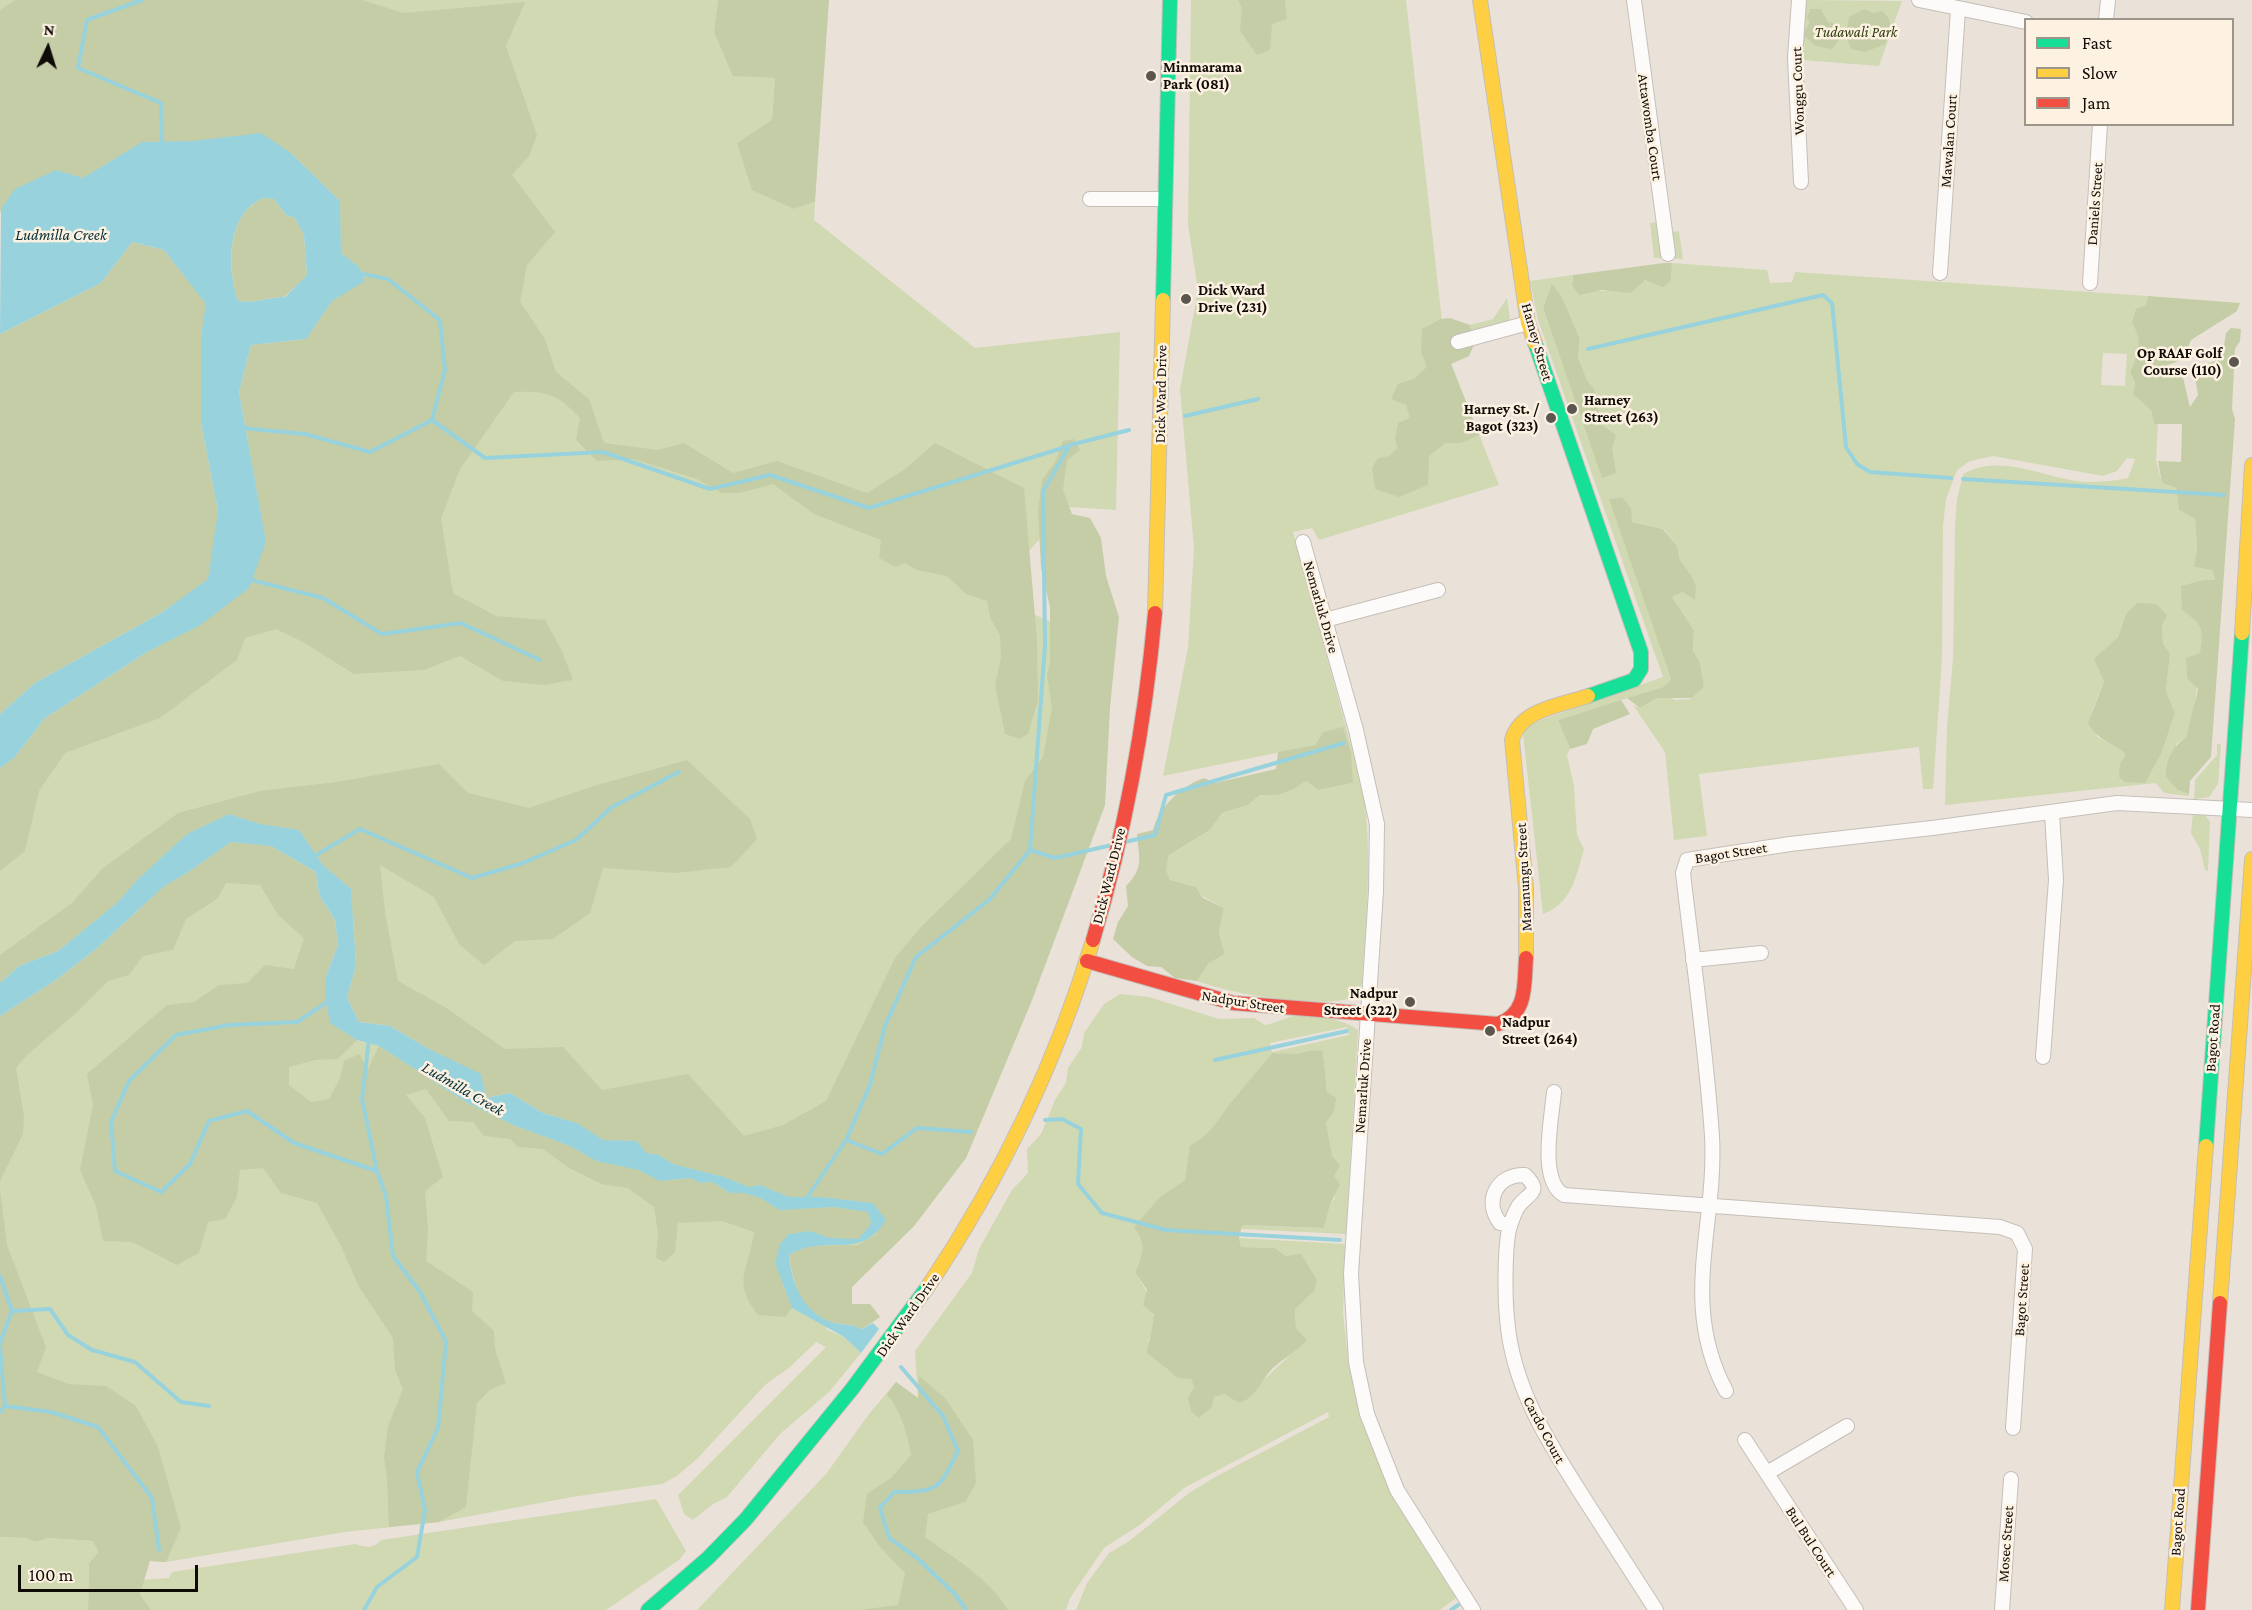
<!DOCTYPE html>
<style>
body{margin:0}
#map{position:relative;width:2252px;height:1610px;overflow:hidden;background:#eae2d9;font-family:"Crimson Pro",serif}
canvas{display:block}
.legend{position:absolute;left:2024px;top:18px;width:210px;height:108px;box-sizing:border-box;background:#fdf1e2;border:2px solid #9e958a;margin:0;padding:8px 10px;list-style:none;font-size:18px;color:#100b06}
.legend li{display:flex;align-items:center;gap:12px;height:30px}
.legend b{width:30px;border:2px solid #9e958a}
.north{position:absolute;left:18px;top:18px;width:60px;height:60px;-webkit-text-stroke:4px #fdf1e2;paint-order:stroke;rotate:4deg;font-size:16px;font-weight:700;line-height:24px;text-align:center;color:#100b06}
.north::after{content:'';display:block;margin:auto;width:21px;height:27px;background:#100b06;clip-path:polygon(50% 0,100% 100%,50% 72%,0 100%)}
.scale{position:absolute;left:18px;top:1565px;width:180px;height:27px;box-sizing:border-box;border:3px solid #100b06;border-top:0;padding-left:8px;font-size:18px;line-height:21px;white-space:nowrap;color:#100b06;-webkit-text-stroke:4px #fdf1e2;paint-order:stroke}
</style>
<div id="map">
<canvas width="2252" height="1610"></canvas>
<ul class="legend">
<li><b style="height:8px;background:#16e098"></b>Fast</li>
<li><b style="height:8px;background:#ffcf43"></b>Slow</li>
<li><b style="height:8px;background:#f24e42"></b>Jam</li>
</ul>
<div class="north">N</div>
<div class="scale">100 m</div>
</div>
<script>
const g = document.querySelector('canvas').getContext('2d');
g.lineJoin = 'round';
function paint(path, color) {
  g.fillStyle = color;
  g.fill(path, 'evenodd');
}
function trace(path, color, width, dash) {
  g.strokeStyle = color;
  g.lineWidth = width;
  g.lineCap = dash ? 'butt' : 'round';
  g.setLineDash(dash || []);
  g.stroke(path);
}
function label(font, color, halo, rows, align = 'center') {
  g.font = font + ' "Crimson Pro",serif';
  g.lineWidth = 5;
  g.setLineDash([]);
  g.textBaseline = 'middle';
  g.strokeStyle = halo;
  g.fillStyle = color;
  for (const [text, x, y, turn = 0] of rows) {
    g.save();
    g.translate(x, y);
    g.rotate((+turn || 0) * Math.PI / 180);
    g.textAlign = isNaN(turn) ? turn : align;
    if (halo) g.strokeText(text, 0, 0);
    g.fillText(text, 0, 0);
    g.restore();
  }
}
const green = new Path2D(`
 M0 0H718L714 32 775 78 772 120 794 209 815 202 814 220 975 348 1120 332 1116 510 1069 507 1027 553 1033 614 1091 639 1105 805 1032 1000 966 1158 914 1226 852 1287V1304H870L880 1317 862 1329 805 1246 429 1049 299 830 19 966 0 983V768L147 652 306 339 340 201 291 153 1 209 0 213Z
 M1191 0H1406L1445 348 1499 485 1319 540 1312 528 1293 532 1363 790C1373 855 1366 919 1362 984L1357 996C1324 1011 1232 994 1197 981L1209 963 1225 954 1219 933 1224 908 1202 896 1196 887 1170 880 1166 870 1169 855 1210 830 1222 813 1248 805 1260 795C1279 797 1290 793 1306 781L1318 790 1353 783 1323 732 1315 745 1163 776 1188 647 1194 548 1180 389 1198 290 1188 225Z
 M1805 0 1902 1 1879 66 1802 60Z
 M262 198 274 199 244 213Z
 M1657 222 1662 255H1675L1672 232 1679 231 1683 259 1654 258 1650 223Z
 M1672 263 1767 270 1770 283 1792 282 1795 272 2148 296 2137 356 2130 373 2135 382 2133 394 2151 409 2154 424 2158 423 2156 460 2162 483 2176 488 2179 510 2195 519 2197 549 2195 567 2212 570 2215 581 2182 610 2197 620 2203 632 2194 712 2189 724 2187 736 2176 744 2178 790 2189 794V796L2164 793 2156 783 1945 805 1947 726 1953 659 1955 528 1957 499 1963 474C2002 452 2045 479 2086 482 2100 482 2114 481 2128 478L2135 459 2127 458 2117 471 2103 476 1993 456 1970 461 1957 470 1946 499 1943 526 1942 658 1933 789H1923L1919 747 1699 774 1707 836 1674 840 1665 752 1633 705 1640 708 1657 698 1668 696 1675 700 1691 699 1704 687 1700 662 1693 652 1694 630 1672 597 1683 592 1691 575 1680 560 1677 546 1664 529 1632 522 1622 497 1610 499 1671 679 1663 687 1558 720 1570 749 1567 755 1574 786 1577 835 1584 849C1576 877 1572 903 1543 914L1523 734 1528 726 1535 722 1663 677 1538 320 1530 281 1573 275 1572 285C1604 297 1611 289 1642 281 1650 279 1662 281 1671 281ZM1552 283 1562 297 1580 339 1578 357 1587 380 1594 390 1602 425 1614 459 1603 478 1543 308ZM2103 353 2127 354 2125 386 2101 385ZM2126 614 2162 625 2163 643 2170 654 2166 691 2175 713 2162 752 2126 754 2117 746 2097 737 2092 711 2104 682 2095 659 2118 637Z
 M1507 298 1510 319 1506 323 1472 332 1470 325 1493 319Z
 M2217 744H2221L2218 784 2209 797 2194 799 2195 780 2217 755Z
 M2193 813 2205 815 2210 822 2208 871 2205 870 2200 849 2191 833Z
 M271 846 357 1040 379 1046 466 1102 513 1125 730 1193 828 1330 844 1337 861 1353 829 1392 780 1434 727 1497 713 1504 693 1520 684 1514 678 1495 826 1347 816 1342 790 1367 765 1385 698 1458 677 1476 662 1484 572 1497 439 1522 345 1532 166 1562 150 1561 0 1438V1016Z
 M1120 994 1149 997 1219 1019 1254 1018 1265 1025C1276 1023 1287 1017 1297 1015 1311 1012 1348 1021 1358 1030L1346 1234 1241 1229V1225L1324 1228 1330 1205 1335 1198 1326 1123 1334 1112 1327 1092 1323 1052 1312 1050 1297 1055 1272 1053C1260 1070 1245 1084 1232 1101 1216 1121 1214 1131 1191 1146L1185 1180 1161 1196 1142 1237 1143 1257 1135 1272C1147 1291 1163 1318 1148 1341 1157 1361 1168 1377 1191 1379L1194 1387 1214 1397 1224 1393 1239 1403 1306 1340 1296 1328 1295 1310 1314 1291 1286 1256 1275 1248 1241 1247 1239 1238 1345 1244 1343 1313 1348 1359 1365 1429 1396 1503 1456 1598 1440 1610H1076L1087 1583 1109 1553 1128 1542 1189 1493 1215 1477 1329 1417 1328 1412 1184 1488 1141 1524 1104 1548 1070 1598 1066 1610H697L826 1474 869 1414 896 1382 918 1398 915 1351 972 1273 979 1249 1012 1190 1028 1173 1027 1149 1041 1134 1055 1100 1066 1083 1068 1068 1082 1047 1084 1033 1104 1004ZM1347 1027 1349 1035 1272 1052 1270 1043Z
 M656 1499 686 1551 679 1560 606 1610H151L140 1594 142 1580 169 1578 172 1572 355 1544C364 1547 374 1549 381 1540Z
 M0 1537 25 1538 36 1542 48 1538 93 1541 98 1552 89 1563 88 1610H0Z`);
const forest = new Path2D(`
 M15 0H362L404 13 525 2 506 46 537 135 529 156 512 175 555 232 527 265 520 302 545 339 556 372 589 399 604 443 658 450 684 443 733 473 777 461 867 493 905 469 935 443 1024 488 1037 640 1038 701 1028 734 1020 739 1005 734 995 685 1001 658 1000 636 990 617 987 601 966 594 947 576 917 570 905 563 895 567 879 558 881 540 814 514 773 484 740 493H722L697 479 633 459 597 461 576 440 580 418C557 394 548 391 514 392L460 469 441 519 453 593 496 616 545 620 562 651 573 680 544 685 503 681 460 656 424 670 354 674 303 642 276 629 245 638 237 660 160 718 65 753 39 791 25 851 0 871V768L14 758 45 718 147 652 199 626 266 542 239 392 251 345 306 339 332 301 365 280 359 267 341 253 340 201 291 153 192 141 142 142 83 178 56 170 1 209 0 213V10Z
 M718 0H829L815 202 794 209 752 190 737 143 772 120 775 78 733 76 714 32Z
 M1238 0H1285L1287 19 1272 24 1270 50 1257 55 1240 31 1242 8Z
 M1810 9H1821L1828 22 1833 23 1840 38 1832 49 1816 46 1803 35 1810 22 1807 18Z
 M1865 9 1873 13 1882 11C1894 21 1891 29 1885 44L1865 52 1851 49 1846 37 1849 17Z
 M262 198 274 199 286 215 295 218 304 234 307 276 284 297C268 297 254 304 238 301 229 275 227 237 244 213 248 207 256 203 262 198Z
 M132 242 164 250 207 304 201 335V423L218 511 209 579 161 613 35 683 0 714V334L101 283Z
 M1664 263H1672L1671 281 1663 287 1645 280 1631 293 1602 290 1579 295 1572 285 1573 275Z
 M1552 283 1562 297 1580 339 1578 357 1587 380 1594 389 1602 425 1616 435 1612 448 1616 473 1602 478 1543 308Z
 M2148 296 2240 303 2237 311 2191 340 2184 359 2168 365 2167 373 2183 378 2190 407 2198 395 2194 371 2222 357 2226 333 2231 328 2241 329 2240 341 2235 349 2232 409 2235 419 2211 757 2190 781 2189 794 2178 790 2166 777C2166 758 2172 748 2187 736 2189 720 2195 705 2198 689L2187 678 2186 658 2200 653C2204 628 2203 625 2182 610L2181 586 2204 580H2215L2212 570 2194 567 2197 549 2195 519 2179 510 2176 488 2162 483 2158 461 2181 462 2182 424H2154L2151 410 2133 394 2135 382 2130 373C2138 353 2144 342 2132 323L2136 309 2146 305Z
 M1450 318 1470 325 1475 343 1469 356 1451 364 1479 435 1461 443H1445L1429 456 1428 485 1399 497 1375 489 1372 468 1378 458 1389 456 1398 448 1395 439 1398 423 1410 418 1406 405 1391 399 1398 384 1414 379 1427 367 1421 352 1422 329 1441 319Z
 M1074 439 1080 450 1067 460 1063 490 1072 514 1090 518 1101 538 1106 576 1119 617 1110 708 1105 805 1032 1000 966 1158 914 1226 852 1287V1304H870L880 1317 862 1329C852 1324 845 1325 835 1323 803 1315 792 1283 789 1255L805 1246 858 1245 877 1234 873 1203 821 1197H789L760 1185 749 1187 724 1177 673 1164 659 1155 646 1153 637 1141 603 1140 577 1123 543 1113 510 1093 486 1098 429 1049 390 1026 359 1022 347 998 356 965 351 889 323 865 299 830 260 824 229 814 187 834 138 879 118 902 58 951 19 966 0 983V955L72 903 102 869 178 813 260 791 336 782 439 764 468 793 529 808 597 785 687 760 750 819 757 839 731 867 676 873 603 868 590 913 553 939 515 941 484 965 459 944 434 897 380 865 385 912 398 981 445 1007 505 1049 563 1047 602 1090 688 1074 744 1136 783 1125 826 1101 895 958 921 927 1011 839 1025 781 1043 757 1052 707 1047 676 1050 662V607L1041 568 1038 511 1042 480 1055 462 1063 441Z
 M1622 497 1631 508 1632 522 1663 529 1677 546 1680 560 1691 575 1696 586 1695 600 1683 592 1672 597 1694 630 1693 651 1700 662 1704 687 1692 698H1657L1640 708 1627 698 1663 687 1671 679 1609 499Z
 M2137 603 2156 604 2167 615 2162 625 2163 643 2170 654 2166 691 2175 713 2162 752 2145 783 2125 782 2119 777 2120 764 2126 754C2110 740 2100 743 2088 723L2104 682 2094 659 2118 637 2126 614Z
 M1621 700 1630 714 1593 729 1587 744 1570 749 1558 720Z
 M1343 727 1351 753 1353 783 1318 790 1306 781C1290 793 1279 797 1260 795L1248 805 1222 813 1210 830 1169 855 1166 870 1170 880 1196 887 1203 898 1224 908 1219 933 1225 954 1209 963 1197 981 1175 978 1161 967 1147 966 1132 957 1113 939 1118 922 1128 906 1126 886C1144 868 1139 858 1137 834L1153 830C1159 807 1181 786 1204 778L1215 783 1276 769 1278 752 1315 745 1323 732Z
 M231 842 271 846 316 872 319 895 335 920 338 945 326 976 325 995 331 1023 357 1040 338 1059 315 1060 289 1067V1085L311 1102 329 1099 340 1078 344 1061 359 1054 368 1069 379 1046 466 1102 513 1125 570 1146 596 1161 639 1170 659 1181 691 1178 700 1183 712 1182 730 1193H744L762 1198 779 1210 834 1207 868 1212 871 1224 858 1239 830 1238 810 1231 789 1234 783 1285 792 1308 785 1317 758 1315C731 1279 749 1271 754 1232L722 1221 678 1223 675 1252 664 1262 656 1258 658 1233 654 1207 628 1188 601 1184 569 1168 543 1149 518 1147 510 1139 484 1136 473 1122 449 1121 426 1089 406 1095 425 1118 443 1177 425 1191 428 1229 426 1261 473 1292 472 1311 494 1331 495 1349 506 1383 490 1390 477 1403 466 1507 439 1522 389 1527 387 1480 384 1457 388 1426 403 1389 395 1370 393 1338 359 1287 341 1246 317 1203 281 1193 263 1168 240 1170 237 1197 225 1219 208 1222 199 1253 177 1265 132 1242 103 1241 96 1206 80 1170 93 1105 87 1074 167 1005 194 1002 219 985 247 983 265 965 294 969 304 938 278 915 260 885 226 883 217 899 186 919 173 950 143 956 129 975 108 981 75 1014 27 1055 16 1068 24 1116 23 1134 0 1181V1016L56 980 96 949 163 887 190 871Z
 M1312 1050 1323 1051 1327 1092 1336 1098 1334 1112 1326 1123 1332 1156 1340 1165 1334 1176 1340 1184 1330 1205 1324 1228 1242 1225 1239 1238 1241 1247 1275 1248 1286 1256 1301 1254 1317 1280 1314 1291 1295 1310 1296 1328 1307 1340C1296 1352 1284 1358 1273 1368 1261 1380 1256 1398 1239 1403L1224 1394 1214 1397 1212 1407 1199 1418 1191 1411 1188 1398 1194 1387 1191 1379 1178 1378 1147 1353C1149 1339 1153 1328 1154 1314L1143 1305 1147 1290 1135 1272C1144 1255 1146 1242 1134 1227L1161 1196 1185 1180 1190 1146C1214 1131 1216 1121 1232 1101 1245 1084 1259 1070 1272 1053L1297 1054Z
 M0 1189 7 1245 46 1347 37 1372 69 1384 106 1386 136 1406 158 1447 181 1528 166 1562 150 1561 140 1594 151 1610H88L89 1563 98 1552 93 1541 48 1538 36 1542 25 1538 0 1537Z
 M919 1376 945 1398 973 1440 976 1483 965 1502 928 1514 925 1537C955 1559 989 1578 1008 1610H859L898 1605 905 1573 880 1547 863 1522 867 1494 891 1478 911 1455C907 1432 901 1412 887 1394L896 1382 918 1398Z`);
const water = new Path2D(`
 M261 133 291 153 340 201 341 253 359 267 365 281 332 301 306 339 251 345 239 392 266 542 249 588 199 626 147 652 45 718 14 758 0 768V714L35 683 161 613 208 579 218 511 201 423V335L206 304 164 250 132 242 101 283 0 334 1 209 15 189 56 170 83 178 142 142 192 141ZM262 198 274 199 286 215 295 218 304 235 307 275 285 297C268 297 254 304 238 301 229 275 227 236 244 213 248 207 256 202 262 198Z
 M229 814 260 824 299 830 323 865 351 889 356 965 347 998 359 1022 390 1026 429 1049 481 1074 486 1098 510 1093 543 1113 577 1123 603 1140 637 1141 646 1153 659 1155 673 1164 724 1177 749 1187 760 1185 789 1197H821L873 1203 886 1220C859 1263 828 1232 789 1255 791 1283 804 1315 835 1323 845 1325 852 1324 862 1329L873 1323 879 1329 861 1353 844 1337 792 1308 775 1263 780 1244 789 1234 810 1231 830 1238 858 1239 871 1224 868 1212 834 1207 779 1210 761 1198 744 1193H730L712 1182 700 1183 691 1178 659 1181 639 1170 596 1161 570 1146 513 1125 466 1102 379 1046 357 1040 330 1023 325 995 326 976 338 945 335 920 319 895 316 872 271 846 231 842 190 871 163 887 96 949 56 980 0 1016V983L19 966 58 951 118 902 138 879 187 834Z`);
const stream = new Path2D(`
 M142 0 87 20 78 68 161 103 162 145
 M358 273 388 279 440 320 445 370 432 420 485 458 603 452 710 489 770 475 869 508 1069 446
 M1588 349 1823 295 1832 303 1846 447 1857 464 1870 472 1951 478
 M1185 416 1258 399
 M242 428 305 434 370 452 432 420
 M1963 479 2224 495
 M247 579 323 598 382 634 461 623 540 660
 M1125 842 1155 835 1166 795 1344 743
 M1030 850 1055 858 1112 845
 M313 857 360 829 472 878 523 863 576 840 612 807 679 772
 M329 1001 297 1022 229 1025 176 1035 129 1081 111 1122 115 1171 161 1192 190 1164 209 1121 247 1111 294 1143 377 1171
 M1215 1060 1347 1031
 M1045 1120 1062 1119 1081 1129 1078 1184 1102 1213 1166 1230 1340 1240
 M846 1140 882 1154 917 1128 971 1132
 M806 1199 846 1140 870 1085 885 1026 916 957 989 900 1030 850 1045 645 1043 491 1070 445 1129 430
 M0 1276 12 1311 0 1343
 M12 1311 50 1309 68 1335 92 1350 135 1362 181 1402 209 1406
 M0 1347 5 1406 0 1412
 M901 1367 943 1416 958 1451C939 1490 938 1492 894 1492L880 1508 889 1538 917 1558 955 1594 966 1610
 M5 1406 51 1412 98 1427 152 1498 159 1550
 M364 1610 377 1587 417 1557 425 1510 417 1472 438 1428 446 1341 420 1292 393 1256 386 1196 377 1171 362 1099 369 1039
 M1451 1610 1458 1605`);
const street = new Path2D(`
 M1634 0 1668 254
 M1799 0 1795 58 1801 182
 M1919 0 2026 22
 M2106 20 2108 0
 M1090 199H1164
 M1940 273 1958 10
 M2090 283 2100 124
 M1458 342 1528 323
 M1303 542 1356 730 1377 824 1376 891 1351 1274 1356 1362 1367 1414 1397 1490 1473 1610
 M1325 620 1438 590
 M1693 960 1761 953
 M2043 1057 2056 880 2052 813
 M1554 1092C1552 1117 1538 1181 1564 1195L2000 1227 2017 1233 2025 1249 2013 1428
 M1510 1225 1500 1223C1483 1201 1497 1174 1525 1175 1540 1190 1533 1191 1521 1203 1517 1207 1513 1217 1511 1223 1504 1240 1505 1298 1507 1318 1512 1388 1550 1445 1587 1503 1610 1539 1633 1574 1656 1610
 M1726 1391C1679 1303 1717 1226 1712 1136 1706 1048 1693 960 1683 873L1687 860 1790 844 1932 828 2117 803 2252 810
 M1745 1440 1856 1610
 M1767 1473 1847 1426
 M2002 1610 2011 1479`);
const fast = new Path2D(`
 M1163 300 1170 0
 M1535 343 1641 652V669L1634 680 1588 696
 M2206 1146 2242 633
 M648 1610 708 1558 746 1519 852 1389 929 1285`);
const slow = new Path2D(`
 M1480 0 1528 323 1535 343
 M1155 613 1163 300
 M2242 633 2252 465
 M1526 958V888L1512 740C1520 709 1562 705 1588 696
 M929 1285C1000 1179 1056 1063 1093 940
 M2220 1303 2252 859
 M2172 1610 2206 1146`);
const jam = new Path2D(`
 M1093 940C1125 833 1145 725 1155 613
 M1087 961 1233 1003 1498 1024C1528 1014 1524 984 1526 958
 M2198 1610 2220 1303`);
const markers = [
 [1151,76,6,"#5c5650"],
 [1186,299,6,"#5c5650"],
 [2234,362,6,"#5c5650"],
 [1572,409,6,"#5c5650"],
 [1551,418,6,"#5c5650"],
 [1410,1002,6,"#5c5650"],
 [1490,1031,6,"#5c5650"]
];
const parkNames = [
 ["Tudawali Park",1856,32]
];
const poiNames = [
 ["Minmarama",1163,67],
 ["Park (081)",1163,84],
 ["Dick Ward",1198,290],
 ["Drive (231)",1198,307],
 ["Op RAAF Golf",2222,353,"right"],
 ["Course (110)",2222,370,"right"],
 ["Harney",1584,400],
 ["Street (263)",1584,417],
 ["Harney St. /",1539,409,"right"],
 ["Bagot (323)",1539,426,"right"],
 ["Nadpur",1398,993,"right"],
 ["Street (322)",1398,1010,"right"],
 ["Nadpur",1502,1022],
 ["Street (264)",1502,1039]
];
const streetNames = [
 ["Wonggu Court",1798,91,-92],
 ["Attawomba Court",1650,127,82],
 ["Mawalan Court",1949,141,-86],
 ["Daniels Street",2095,204,-86],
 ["Hamey Street",1537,342,74],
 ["Dick Ward Drive",1161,394,-89],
 ["Nemarluk Drive",1321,607,74],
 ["Bagot Street",1731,853,-9],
 ["Dick Ward Drive",1109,876,-76],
 ["Maranungu Street",1524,877,-93],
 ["Nadpur Street",1243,1002,9],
 ["Bagot Road",2213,1038,-86],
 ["Nemarluk Drive",1363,1086,-86],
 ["Bagot Street",2022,1300,-86],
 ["Dick Ward Drive",908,1315,-55],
 ["Cardo Court",1544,1430,62],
 ["Bagot Road",2178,1522,-86],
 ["Bul Bul Court",1811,1542,57],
 ["Mosec Street",2006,1544,-86]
];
const waterNames = [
 ["Ludmilla Creek",61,235],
 ["Ludmilla Creek",463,1089,30]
];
paint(green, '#d1d9b3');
paint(forest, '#c5cda7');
paint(water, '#98d2dd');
trace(stream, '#98d2dd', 4);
trace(street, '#c5bfb8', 16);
trace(fast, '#c5bfb8', 16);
trace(slow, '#c5bfb8', 16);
trace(jam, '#c5bfb8', 16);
trace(street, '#fcfbf9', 14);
trace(fast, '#16e098', 14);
trace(slow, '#ffcf43', 14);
trace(jam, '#f24e42', 14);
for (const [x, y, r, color] of markers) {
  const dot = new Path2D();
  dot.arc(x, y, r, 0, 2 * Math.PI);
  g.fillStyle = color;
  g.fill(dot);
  trace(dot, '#fdf1e2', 2);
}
label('italic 15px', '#2e3b0c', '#fdf1e2', parkNames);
label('bold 15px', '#100b06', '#fdf1e2', poiNames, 'left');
label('15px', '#100b06', '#fdf1e2', streetNames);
label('italic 16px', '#032f37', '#fdf1e2', waterNames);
</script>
